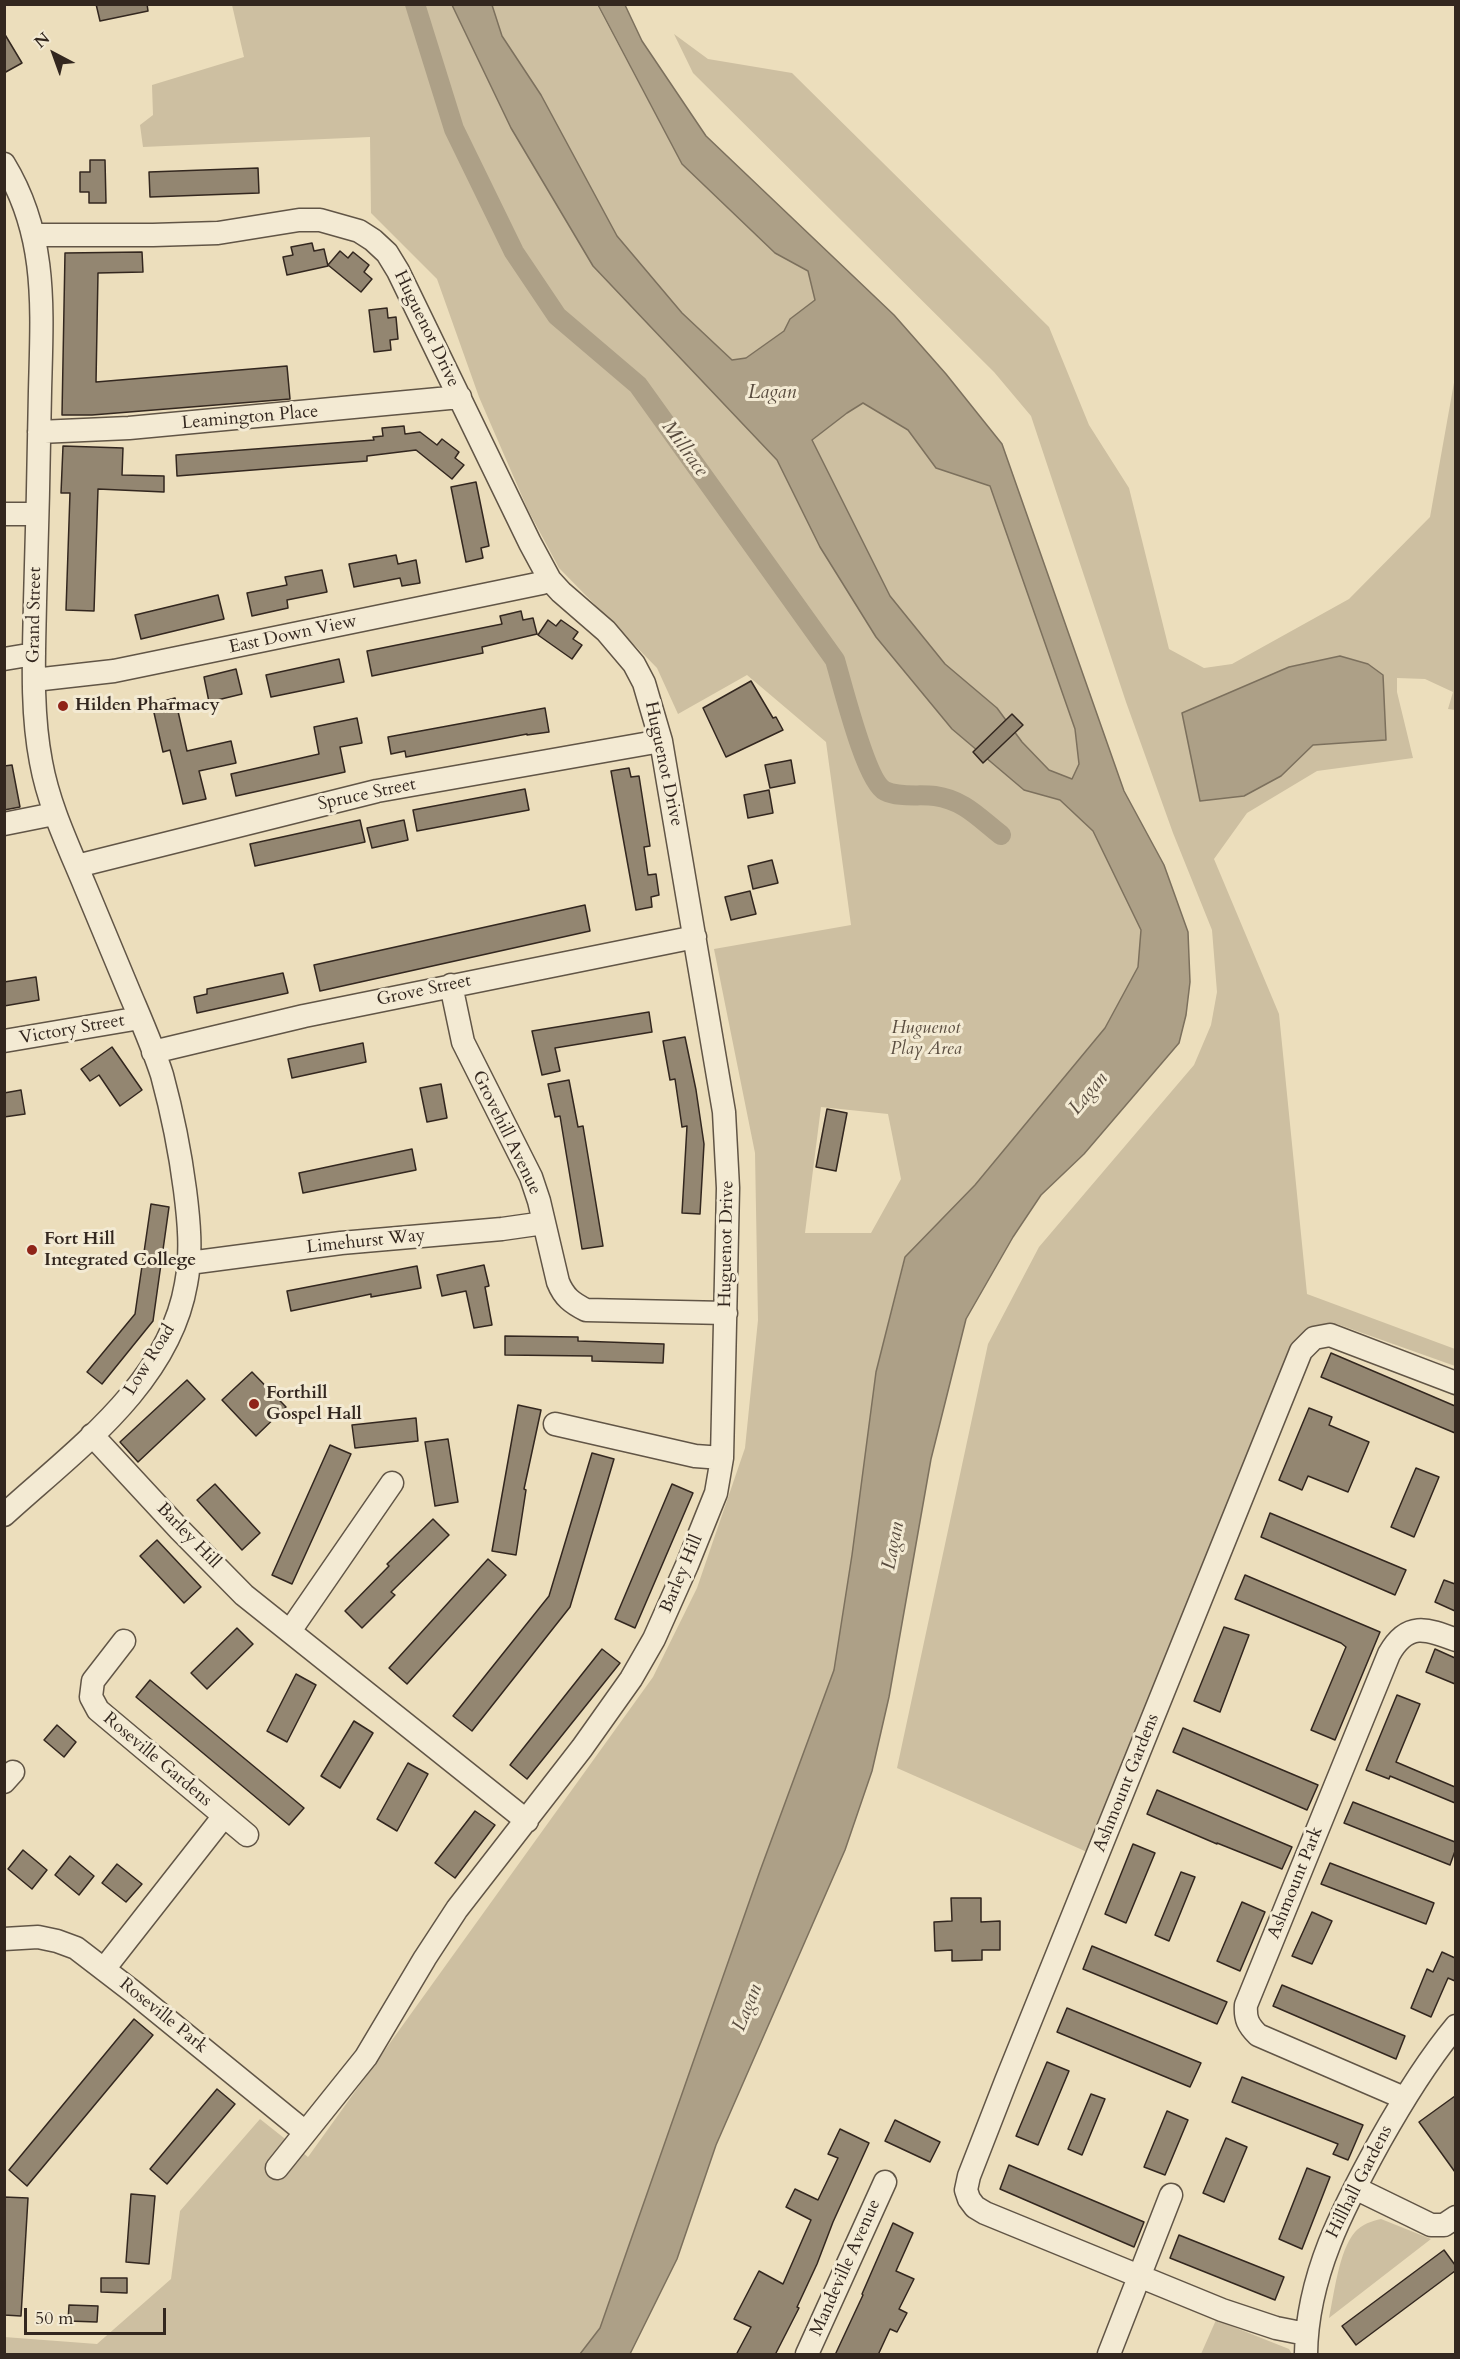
<!DOCTYPE html>
<style>
body{margin:0}
#map{position:relative;width:1460px;height:2359px;overflow:hidden;background:#ecdebc;font-family:Cardo,serif}
canvas{display:block}
.frame{position:absolute;inset:0;border:6px solid #33271f;pointer-events:none}
.north{position:absolute;left:24px;top:24px;width:60px;height:60px;-webkit-text-stroke:4px #f3ead3;paint-order:stroke;rotate:319deg;font-size:16px;font-weight:700;line-height:24px;text-align:center;color:#33271f}
.north::after{content:'';display:block;margin:auto;width:21px;height:27px;background:#33271f;clip-path:polygon(50% 0,100% 100%,50% 72%,0 100%)}
.scale{position:absolute;left:24px;top:2308px;width:142px;height:27px;box-sizing:border-box;border:3px solid #33271f;border-top:0;padding-left:8px;font-size:18px;line-height:21px;white-space:nowrap;color:#33271f;-webkit-text-stroke:4px #f3ead3;paint-order:stroke}
</style>
<div id="map">
<canvas width="1460" height="2359"></canvas>
<div class="frame"></div>
<div class="north">N</div>
<div class="scale">50 m</div>
</div>
<script>
const g = document.querySelector('canvas').getContext('2d');
g.lineJoin = 'round';
function paint(path, color) {
  g.fillStyle = color;
  g.fill(path, 'evenodd');
}
function trace(path, color, width, dash) {
  g.strokeStyle = color;
  g.lineWidth = width;
  g.lineCap = dash ? 'butt' : 'round';
  g.setLineDash(dash || []);
  g.stroke(path);
}
function label(font, color, halo, rows, align = 'center') {
  g.font = font + ' Cardo,serif';
  g.lineWidth = 6;
  g.setLineDash([]);
  g.textBaseline = 'middle';
  g.strokeStyle = halo;
  g.fillStyle = color;
  for (const [text, x, y, turn = 0] of rows) {
    g.save();
    g.translate(x, y);
    g.rotate((+turn || 0) * Math.PI / 180);
    g.textAlign = isNaN(turn) ? turn : align;
    if (halo) g.strokeText(text, 0, 0);
    g.fillText(text, 0, 0);
    g.restore();
  }
}
const green = new Path2D(`
 M232 5H452L511 128 593 266 777 460 820 547 876 637 952 729 1024 790 1060 800 1093 831 1141 930 1138 967 1105 1028 975 1185 904 1259 876 1372 852 1555 834 1670 760 1871 600 2328 580 2354H5L4 2337 97 2344 171 2279 180 2211 260 2119 308 2157 653 1677 697 1588 745 1448 758 1320 755 1153 714 949 851 925 826 742 747 675 678 714 657 668 559 568 528 510 479 397 437 279 371 213 370 137 143 147 140 125 153 115 152 85 244 57ZM821 1107 888 1114 901 1179 871 1233H805Z
 M492 5H597L682 164 775 253 808 271 815 300 790 319 784 331 746 358 732 360 682 313 617 236 541 95 502 36Z
 M674 34 708 59 792 73 1049 327 1089 425 1129 488 1169 649 1204 668 1232 664 1349 599 1430 517 1455 377V710L1448 709 1453 692 1425 679 1397 678V692L1413 758 1317 771 1247 813 1214 859 1279 1014 1307 1294 1455 1349V1366L1337 1324 1310 1336 1087 1852 897 1768 988 1344 1039 1247 1194 1065 1211 1025 1217 992 1212 930 1173 833 1126 702 1031 416 994 372 693 73ZM1382 675 1386 740 1313 745 1200 801 1182 713 1208 703Z
 M864 403 908 430 936 468 990 486 1047 639 1075 729 1079 764 1072 779 1049 770 1022 742 997 708 945 664 890 596 812 440 847 413Z
 M1381 2219 1431 2239 1329 2318C1334 2295 1339 2250 1355 2232 1362 2224 1372 2221 1381 2219Z
 M1216 2320 1289 2349 1292 2354H1201Z`);
const water = new Path2D(`
 M452 5H492L502 36 541 95 617 236 682 313 732 360 746 358 784 331 790 319 815 300 808 271 775 253 682 164 598 5H625L642 41 706 136 894 315 946 374 1002 444 1124 791 1164 865 1188 932 1190 982 1186 1015 1179 1043 1084 1154 1041 1195 1013 1237 966 1319 931 1459 889 1697 872 1771 845 1850 716 2145 677 2259 630 2354H580L600 2328 760 1871 834 1670 852 1555 876 1372 905 1257 975 1185 1105 1028 1138 967 1141 930 1093 831 1060 800 1024 790 952 729 876 637 820 547 777 460 593 266 511 128ZM863 403 908 430 936 468 990 486 1075 729 1079 764 1072 779 1049 770 1022 742 997 708 945 664 890 596 812 440 847 413Z
 M1340 656 1368 664 1383 675 1386 740 1313 745 1281 776 1244 796 1200 801 1182 713 1289 667Z`);
const canal = new Path2D(`
 M415 4 454 129 514 252 557 316 638 385 835 660C842 683 866 782 885 791 899 798 920 794 935 796 964 800 979 818 1001 835`);
const building = new Path2D(`
 M96 4H147L148 11 100 21Z
 M4 33 22 63 4 73Z
 M90 160H105L106 203H89V192H80V172H90Z
 M258 168 259 193 150 197 149 172Z
 M312 243 314 251 324 249 328 266 287 275 283 257 293 255 291 247Z
 M340 251 348 258 353 252 369 265 364 272 372 279 361 292 328 265Z
 M142 252 143 272 98 273 96 382 287 366 290 399 92 415H62L65 253Z
 M387 308 388 318 396 317 398 339 390 340 391 350 374 352 369 310Z
 M404 426 405 434 420 432 437 445 442 439 459 452 455 458 464 465 452 479 416 450 367 456V461L177 476 176 455 374 440 373 437 383 436 382 428Z
 M63 446 123 448 122 475 164 476V492L98 489 94 611 66 610 70 493H61Z
 M476 482 489 546 481 548 483 558 466 562 451 487Z
 M396 555 398 564 416 560 420 583 402 586 400 578 354 587 349 564Z
 M322 570 327 592 287 600 288 608 252 616 247 593 287 585 285 577Z
 M218 595 224 619 141 639 135 615Z
 M521 611 523 620 533 618 537 634 482 647 483 653 372 676 367 651 502 624 500 616Z
 M548 620 556 626 561 620 578 632 573 639 582 645 572 659 538 635Z
 M339 659 344 682 271 697 266 675Z
 M236 669 242 694 209 702 204 677Z
 M751 681 773 718 776 717 783 730 726 757 703 708Z
 M175 698 187 751 231 741 236 763 199 771 206 799 183 804 170 750 163 752 152 704Z
 M545 708 549 732 527 735V734L406 757 405 751 391 754 388 737Z
 M1012 714 1023 725 983 763 973 752Z
 M357 718 362 743 340 747 345 772 236 796 231 774 319 754 314 727Z
 M791 760 795 783 770 788 765 765Z
 M12 765 20 807 4 810V766Z
 M629 768 631 777 639 776 650 846 644 847 648 875 656 874 659 895 651 897 652 907 636 910 611 771Z
 M525 789 529 810 417 831 413 810Z
 M769 790 773 813 748 818 744 795Z
 M360 820 365 842 255 866 250 844Z
 M404 820 408 840 372 848 367 828Z
 M772 860 778 883 753 889 748 866Z
 M750 891 756 914 731 920 725 897Z
 M585 905 590 931 320 991 314 965Z
 M283 973 288 993 197 1013 194 997 207 994V989Z
 M36 977 39 1000 4 1006V982Z
 M649 1012 652 1032 555 1048 560 1071 542 1075 532 1031Z
 M685 1037 696 1090 704 1144 700 1214 682 1213 687 1126 682 1127 675 1079 670 1080 663 1041Z
 M363 1043 366 1062 292 1078 288 1059Z
 M112 1047 142 1090 120 1106 99 1075 90 1081 81 1069Z
 M569 1080 578 1127 583 1126 603 1246 582 1249 560 1116 555 1117 548 1084Z
 M441 1084 447 1118 427 1122 420 1088Z
 M21 1090 25 1114 4 1117V1093Z
 M827 1109 847 1113 836 1171 816 1167Z
 M412 1149 416 1170 303 1193 299 1173Z
 M151 1204 169 1207 153 1321 102 1384 87 1372 135 1314Z
 M484 1265 489 1286 485 1287 492 1325 474 1328 466 1291 442 1296 437 1275Z
 M417 1266 421 1288 371 1297V1294L291 1311 287 1291Z
 M505 1336 578 1337V1341L664 1344 663 1363 592 1361V1356L505 1355Z
 M1331 1353 1455 1406V1433L1321 1377Z
 M252 1372 286 1407 256 1436 222 1400Z
 M187 1380 205 1399 138 1462 120 1442Z
 M518 1405 541 1410 524 1489 526 1490 516 1555 492 1551Z
 M1309 1408 1332 1417 1329 1425 1369 1442 1348 1492 1308 1476 1302 1490 1279 1480Z
 M416 1418 418 1441 355 1448 352 1425Z
 M448 1439 458 1502 435 1506 425 1442Z
 M330 1445 351 1454 292 1584 272 1575Z
 M592 1453 614 1459 570 1607 472 1731 453 1716 549 1596Z
 M1416 1468 1439 1477 1414 1537 1391 1527Z
 M215 1484 260 1533 242 1550 197 1500Z
 M672 1484 693 1493 635 1628 615 1619Z
 M1270 1513 1406 1570 1395 1595 1261 1537Z
 M433 1519 449 1535 391 1592 395 1595 362 1628 345 1611 389 1566 387 1564Z
 M157 1540 201 1587 184 1603 140 1556Z
 M488 1559 506 1575 407 1684 389 1668Z
 M1245 1575 1380 1632 1335 1740 1311 1730 1346 1647 1341 1643 1235 1599Z
 M1444 1580 1455 1584V1611L1435 1602Z
 M1224 1627 1249 1635 1220 1712 1194 1701Z
 M237 1628 253 1644 207 1689 191 1673Z
 M602 1649 620 1663 527 1779 510 1765Z
 M1435 1649 1455 1658V1684L1426 1672Z
 M296 1674 316 1685 287 1742 267 1731Z
 M150 1680 304 1808 289 1825 136 1697Z
 M1397 1695 1420 1704 1396 1762 1455 1787V1803L1390 1776 1389 1779 1366 1770Z
 M354 1721 373 1733 340 1788 321 1776Z
 M57 1725 76 1742 64 1757 44 1740Z
 M1183 1728 1318 1785 1307 1810 1173 1752Z
 M408 1763 428 1774 397 1831 377 1819Z
 M1157 1790 1292 1847 1282 1869 1217 1843V1844L1147 1814Z
 M1353 1802 1455 1842V1851L1450 1865 1344 1823Z
 M475 1811 495 1825 455 1878 435 1863Z
 M1133 1844 1155 1853 1126 1923 1105 1914Z
 M23 1850 47 1870 32 1889 8 1869Z
 M70 1856 94 1876 79 1895 55 1875Z
 M1330 1863 1434 1903 1426 1924 1321 1884Z
 M117 1864 142 1884 126 1902 102 1883Z
 M1181 1872 1195 1877 1169 1941 1155 1935Z
 M951 1898H981V1922L1000 1921V1950H982V1960L952 1961V1950L935 1951 934 1922 952 1921Z
 M1242 1902 1265 1912 1240 1971 1217 1961Z
 M1312 1912 1332 1921 1312 1964 1292 1956Z
 M1092 1946 1227 2002 1217 2024 1083 1969Z
 M1442 1952 1455 1958V1981L1448 1978 1431 2017 1411 2008 1427 1969 1433 1972Z
 M1282 1985 1405 2036 1396 2059 1273 2006Z
 M1067 2008 1201 2063 1190 2087 1057 2032Z
 M134 2019 153 2035 27 2186 9 2170Z
 M1047 2062 1069 2071 1038 2145 1016 2136Z
 M1242 2077 1363 2125 1348 2160 1333 2154 1338 2144 1232 2102Z
 M217 2089 235 2104 167 2184 150 2169Z
 M1091 2094 1105 2099 1082 2155 1068 2149Z
 M1455 2096V2172L1419 2122Z
 M1167 2111 1188 2120 1165 2175 1144 2167Z
 M895 2120 940 2142 930 2162 885 2141Z
 M840 2129 869 2143 833 2222 817 2264 797 2307 799 2308 775 2355H736L751 2327 734 2319 759 2271 783 2284 811 2220 786 2207 795 2189 818 2200 838 2158 828 2154Z
 M1226 2138 1247 2147 1224 2202 1203 2193Z
 M1009 2165 1144 2222 1134 2247 1000 2189Z
 M1307 2168 1330 2177 1302 2249 1279 2239Z
 M131 2194 155 2196 149 2264 126 2262Z
 M4 2197 28 2198 21 2316 4 2315Z
 M893 2223 913 2233 896 2271 914 2279 899 2309 907 2313 897 2332 890 2329 878 2355H835L863 2295 862 2294Z
 M1179 2235 1284 2277 1275 2300 1170 2258Z
 M1444 2250 1455 2265V2271L1356 2345 1342 2326Z
 M101 2278H127V2293L101 2292Z
 M69 2305 98 2306 97 2322 68 2321Z`);
const street = new Path2D(`
 M4 164C48 236 42 309 40 391 39 461 37 532 35 602 34 655 31 710 41 762 49 806 68 845 85 886 100 922 115 958 130 994 141 1020 153 1047 162 1075 172 1112 180 1151 185 1190 189 1221 192 1253 186 1284 169 1384 74 1451 4 1515
 M34 235H153L218 233 299 220H320L359 231 373 240 387 253 398 271 530 543 550 580 561 592 606 631 634 664 644 683 661 741 724 1112 728 1188 722 1458 716 1493 687 1565 654 1639 631 1679 582 1748 457 1909 425 1958 366 2057 277 2168
 M39 432 129 428 460 397
 M4 514H37
 M4 659 34 654
 M34 680 114 671 542 583 550 580
 M4 824 54 814
 M77 866 377 791 661 741
 M451 985 463 1042 531 1177 539 1201 558 1282C564 1297 572 1303 586 1310L726 1313
 M4 1041 140 1018
 M153 1052 304 1016 695 937
 M189 1263 341 1243 502 1229 544 1223
 M555 1424 695 1456 722 1458
 M92 1435 180 1530 244 1595 527 1821
 M290 1631 392 1483
 M124 1641 93 1681 91 1697 98 1710 247 1835
 M4 1782 13 1772
 M4 1939 38 1937 57 1941 76 1948 132 1991 305 2132
 M104 1969 224 1816
 M1404 2098 1258 2035C1248 2025 1245 2019 1246 2005L1389 1654C1407 1622 1426 1628 1456 1640
 M1355 2188 1431 2225H1444L1456 2217
 M1306 2334 1276 2328 1222 2310 985 2213 975 2207 969 2199 966 2190 969 2176 1006 2081 1301 1351 1314 1338 1330 1335 1456 1383
 M807 2354 885 2182
 M1109 2354 1171 2195
 M1306 2354C1307 2276 1343 2208 1380 2141 1403 2100 1426 2062 1456 2026`);
const markers = [
 [63,706,6,"#8f2418"],
 [32,1250,6,"#8f2418"],
 [254,1404,6,"#8f2418"]
];
const streetNames = [
 ["Huguenot Drive",426,329,64],
 ["Leamington Place",250,418,-5],
 ["Grand Street",35,615,-89],
 ["East Down View",293,635,-12],
 ["Huguenot Drive",663,764,78],
 ["Spruce Street",367,795,-12],
 ["Grove Street",424,991,-12],
 ["Victory Street",72,1030,-10],
 ["Grovehill Avenue",506,1133,64],
 ["Limehurst Way",366,1242,-6],
 ["Huguenot Drive",727,1244,-89],
 ["Low Road",150,1360,-58],
 ["Barley Hill",188,1536,46],
 ["Barley Hill",682,1574,-67],
 ["Roseville Gardens",157,1760,40],
 ["Ashmount Gardens",1127,1783,-68],
 ["Ashmount Park",1296,1883,-68],
 ["Roseville Park",163,2016,39],
 ["Hillhall Gardens",1360,2182,-63],
 ["Mandeville Avenue",846,2268,-66]
];
const poiNames = [
 ["Hilden Pharmacy",75,706],
 ["Fort Hill",44,1240],
 ["Integrated College",44,1261],
 ["Forthill",266,1394],
 ["Gospel Hall",266,1415]
];
const parkNames = [
 ["Huguenot",926,1029],
 ["Play Area",926,1050]
];
const waterNames = [
 ["Lagan",772,393],
 ["Millrace",684,449,54],
 ["Lagan",1089,1094,-50],
 ["Lagan",894,1546,-79],
 ["Lagan",748,2008,-68]
];
paint(green, '#cdbfa1');
paint(water, '#ada087');
trace(water, '#7c705d', 1.5);
trace(canal, '#ada087', 20);
paint(building, '#938671');
trace(building, '#33271f', 1.5);
trace(street, '#615546', 25);
trace(street, '#f3ead3', 22);
for (const [x, y, r, color] of markers) {
  const dot = new Path2D();
  dot.arc(x, y, r, 0, 2 * Math.PI);
  g.fillStyle = color;
  g.fill(dot);
  trace(dot, '#f3ead3', 2);
}
label('18px', '#33271f', '#f3ead3', streetNames);
label('bold 18px', '#33271f', '#f3ead3', poiNames, 'left');
label('italic 18px', '#5a4d40', '#f3ead3', parkNames);
label('italic 20px', '#584b3e', '#f3ead3', waterNames);
</script>
